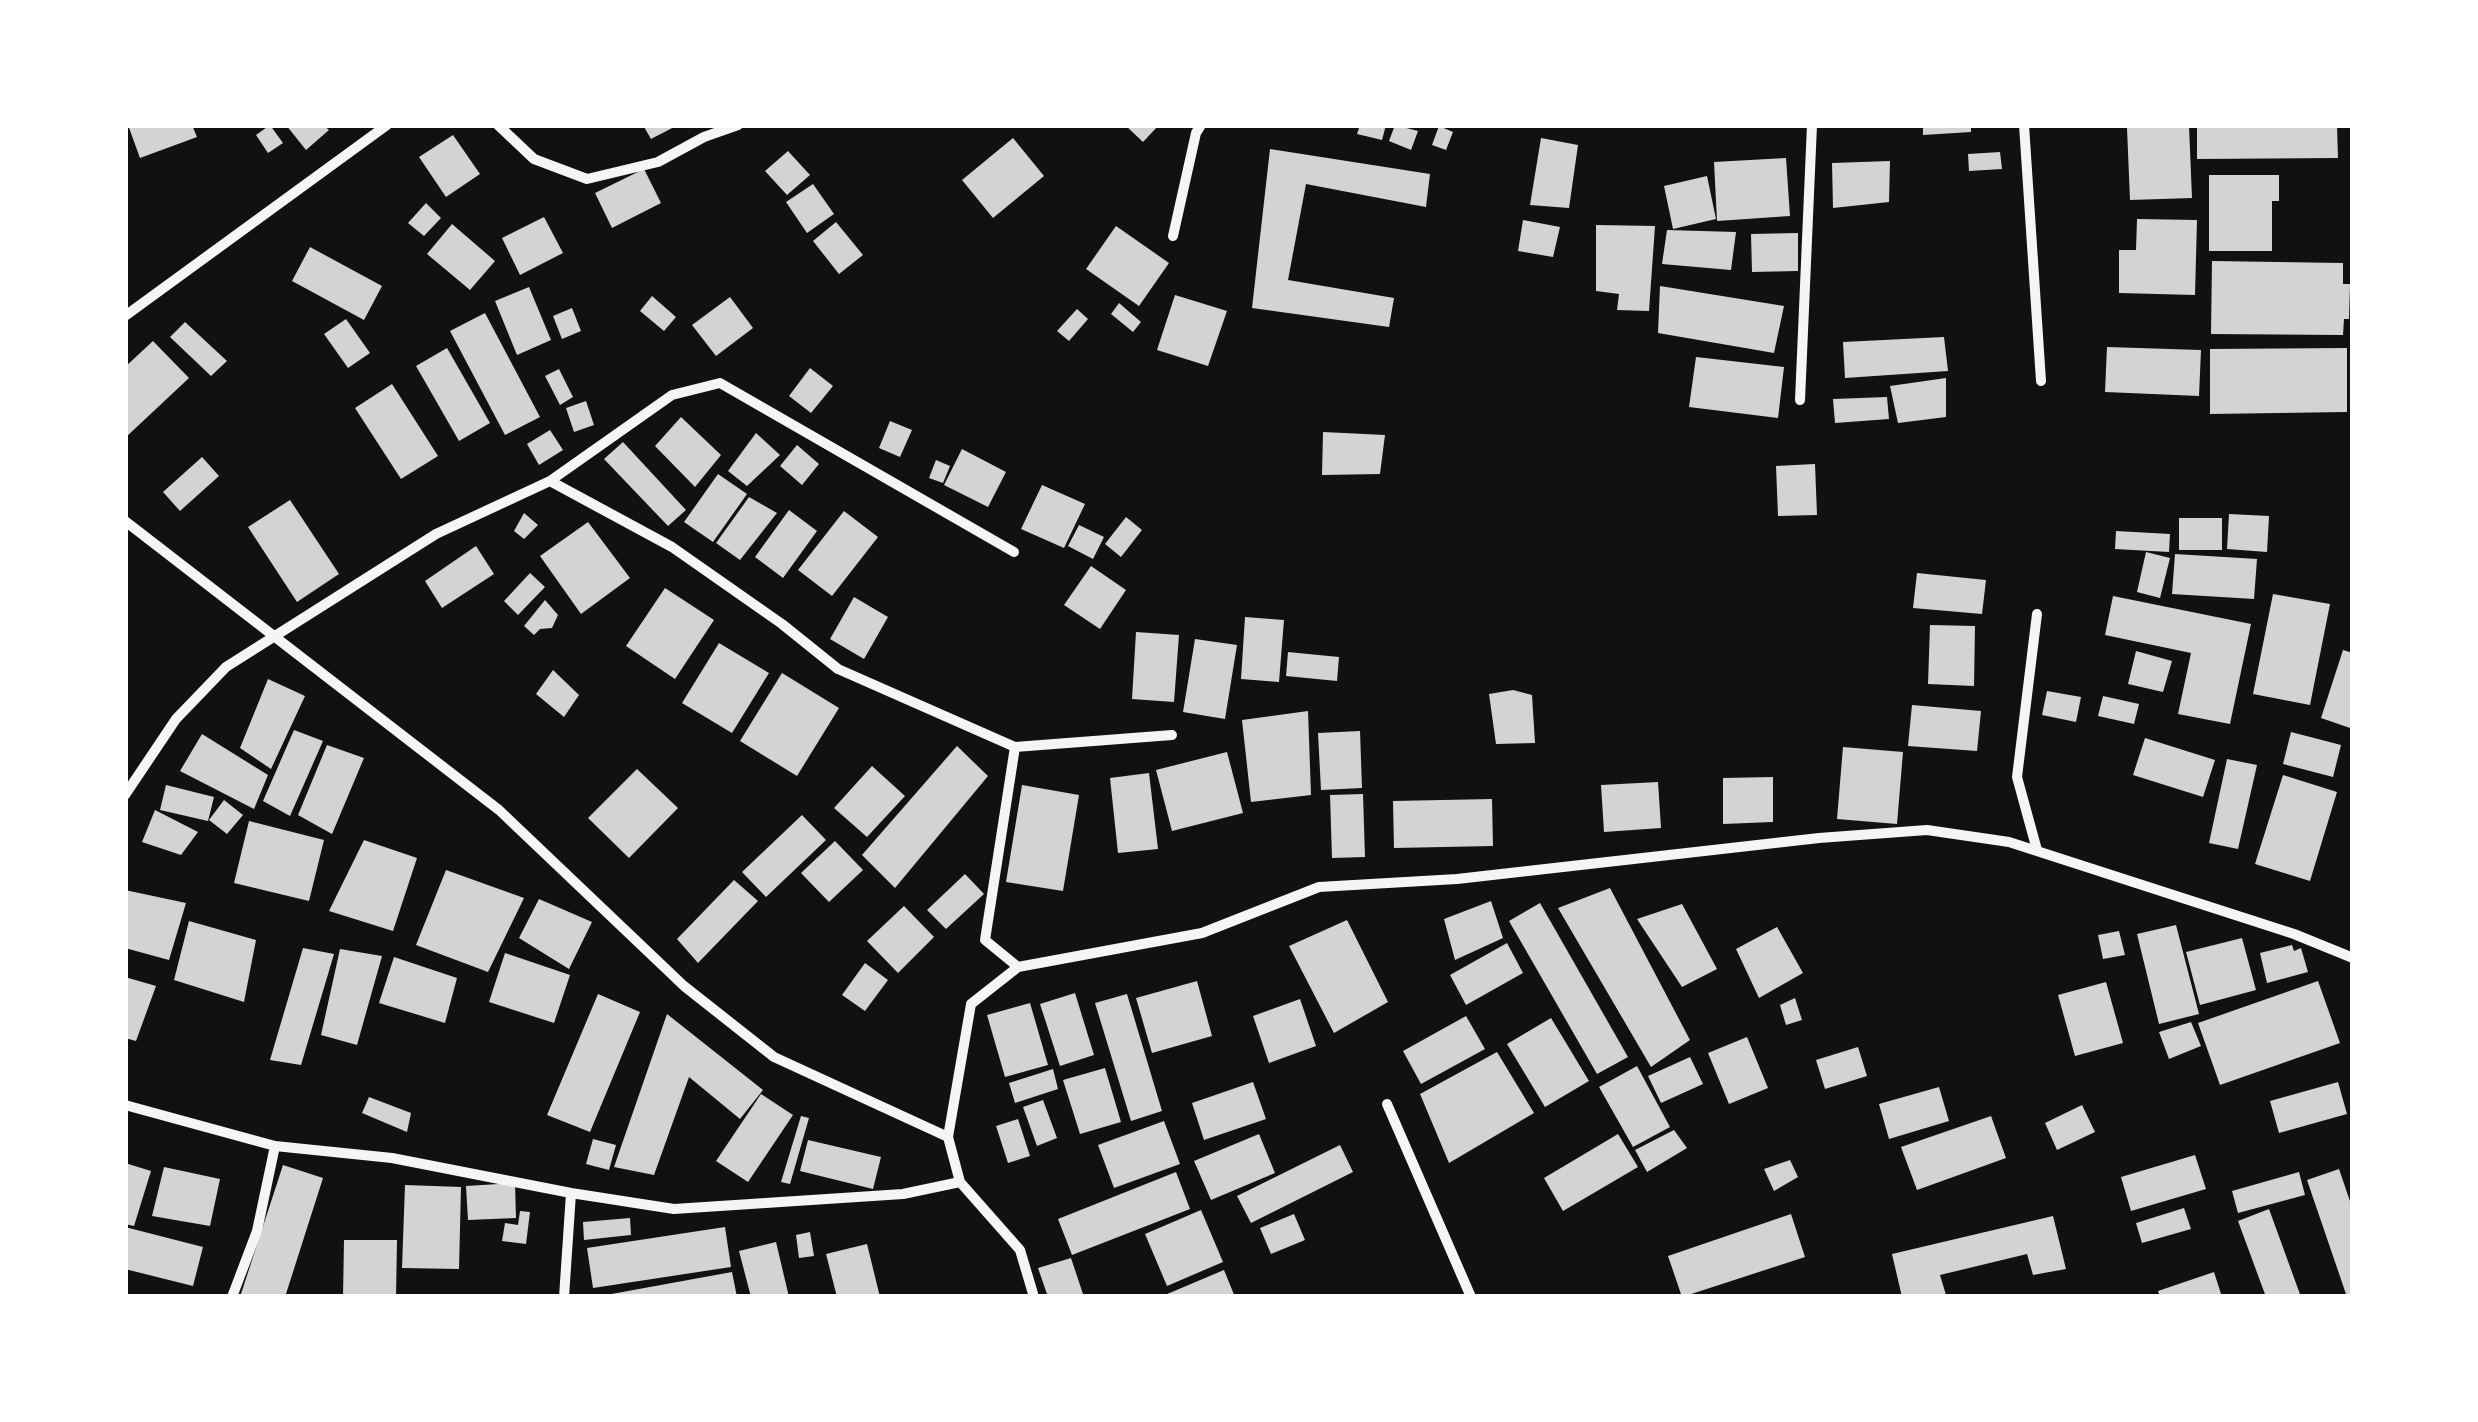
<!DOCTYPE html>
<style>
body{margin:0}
#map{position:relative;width:2478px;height:1422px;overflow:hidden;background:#111;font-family:Jost,sans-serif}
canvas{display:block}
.frame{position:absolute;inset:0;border:128px solid #fff;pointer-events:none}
</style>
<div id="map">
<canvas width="2478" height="1422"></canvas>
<div class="frame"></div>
</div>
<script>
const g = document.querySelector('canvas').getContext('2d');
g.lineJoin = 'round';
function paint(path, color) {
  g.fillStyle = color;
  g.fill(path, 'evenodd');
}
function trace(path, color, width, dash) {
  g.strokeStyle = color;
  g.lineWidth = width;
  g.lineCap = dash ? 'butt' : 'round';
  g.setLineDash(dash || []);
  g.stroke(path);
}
const building = new Path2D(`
 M128 125H192L197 137 140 158Z
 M270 125 283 143 268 153 256 135Z
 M286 125H323L329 130 306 150Z
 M643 125H678L651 139Z
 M1125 125H1159L1143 142Z
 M1360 125H1386L1382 140 1357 134Z
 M1395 125 1418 131 1411 150 1389 141Z
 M1923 125H1971V132L1923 135Z
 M2197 125H2337L2338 158 2197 159Z
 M1439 126 1453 132 1446 150 1432 145Z
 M2189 126 2192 198 2130 200 2127 128Z
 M453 135 480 174 446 197 419 157Z
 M1013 138 1044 176 993 218 962 180Z
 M1541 138 1578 145 1569 208 1530 205Z
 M1270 149 1430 174 1426 207 1306 184 1288 280 1394 298 1389 327 1252 308Z
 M788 151 810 175 787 195 765 171Z
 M2000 152 2002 169 1969 171 1968 154Z
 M1786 158 1790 216 1717 221 1714 162Z
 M1890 161 1889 202 1833 208 1832 163Z
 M644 169 661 203 612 228 595 193Z
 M2209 175H2279V201H2272V251H2209Z
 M1707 176 1716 219 1673 229 1664 186Z
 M813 184 834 214 807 233 786 202Z
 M426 203 441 218 424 236 408 223Z
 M544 217 563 253 520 275 502 238Z
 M2137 219 2197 220 2195 295 2119 293V250H2136Z
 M1523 220 1560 227 1553 257 1518 251Z
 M836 222 863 255 839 274 813 241Z
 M452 224 495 261 470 290 427 254Z
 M1596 225 1655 226 1649 311 1617 310 1619 294 1596 291Z
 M1116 226 1169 263 1139 306 1086 269Z
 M1667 230 1736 232 1731 270 1662 264Z
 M1798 233V271L1752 272 1751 234Z
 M310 247 382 286 364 320 292 281Z
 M2212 261 2343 263V284H2350L2349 319H2344L2343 335 2211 334Z
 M1660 286 1784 306 1774 353 1658 333Z
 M529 287 551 340 517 355 495 301Z
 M1175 295 1227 311 1208 366 1157 350Z
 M652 296 676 317 664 331 640 311Z
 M730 297 753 328 716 356 692 325Z
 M1119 303 1141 322 1133 332 1111 314Z
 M572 308 581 331 562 339 553 316Z
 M1077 309 1088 319 1069 341 1057 331Z
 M485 313 540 417 505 435 450 331Z
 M346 319 370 353 348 368 324 334Z
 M185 322 227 361 211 376 170 337Z
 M1944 337 1948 371 1845 378 1843 342Z
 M153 341 189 378 125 438V367Z
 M2107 347 2201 350 2199 396 2105 392Z
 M447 348 490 423 459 441 416 366Z
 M2347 348V412L2210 414V349Z
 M1696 357 1784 367 1778 418 1689 407Z
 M810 368 833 386 811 413 789 396Z
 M559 369 573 397 560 405 545 376Z
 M1946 378V417L1898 423 1890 386Z
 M392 384 438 456 401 479 355 408Z
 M1887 397 1889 419 1835 423 1833 399Z
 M586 401 594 425 574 432 566 408Z
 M681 417 721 455 695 487 655 446Z
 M890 421 912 430 900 457 879 448Z
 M550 430 563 450 539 465 527 444Z
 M1323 432 1385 435 1380 474 1322 475Z
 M756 433 780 455 747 486 728 471Z
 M623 442 686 510 668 526 604 459Z
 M797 445 819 464 802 485 780 466Z
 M962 449 1006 472 988 507 944 485Z
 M202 457 219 476 180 511 163 492Z
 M936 460 950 466 943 483 929 478Z
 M1815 464 1817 515 1778 516 1776 466Z
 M718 474 747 494 713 542 684 522Z
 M1042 485 1085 504 1064 548 1021 529Z
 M749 497 777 513 740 560 716 543Z
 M290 500 339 574 297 602 248 527Z
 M789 510 817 531 783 578 755 557Z
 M844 511 878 537 832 596 798 570Z
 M524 513 538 525 524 539 514 531Z
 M2229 514 2269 516 2267 552 2227 549Z
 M1126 517 1142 530 1121 557 1105 544Z
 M2179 518H2222V550H2179Z
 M588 522 630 578 581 614 540 556Z
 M1079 525 1104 537 1093 559 1068 546Z
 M2116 531 2170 534 2169 552 2115 549Z
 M476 546 494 574 442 608 425 581Z
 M2146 552 2170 558 2160 598 2137 592Z
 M2175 554 2257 559 2254 599 2172 594Z
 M1091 566 1126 590 1100 629 1064 605Z
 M530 573 545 587 518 615 504 601Z
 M1917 573 1986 580 1982 614 1913 608Z
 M665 588 714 620 675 679 626 646Z
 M2273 594 2330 604 2310 705 2253 694Z
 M2113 596 2251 624 2230 724 2178 714 2191 653 2105 635Z
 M854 597 888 617 864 659 830 639Z
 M545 600 558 615 552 628 540 629 534 635 524 626Z
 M1245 617 1284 620 1279 682 1241 679Z
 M1930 625 1975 626 1974 686 1928 684Z
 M1136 632 1179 635 1174 702 1132 699Z
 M1195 639 1237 645 1225 719 1183 712Z
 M719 643 769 673 732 733 682 703Z
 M2343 650 2353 653V729L2321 718Z
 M2136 651 2172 661 2163 692 2128 684Z
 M1288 652 1339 657 1337 681 1286 676Z
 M553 670 579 695 564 717 536 694Z
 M782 673 839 708 797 776 740 741Z
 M268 679 305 696 271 769 240 748Z
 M1513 690 1532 695 1535 743 1496 744 1489 694Z
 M2047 691 2081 697 2076 722 2042 715Z
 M2103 696 2139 704 2134 724 2098 716Z
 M1912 705 1981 711 1977 751 1908 746Z
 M1308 711 1311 795 1251 802 1242 720Z
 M294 730 323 741 290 816 263 801Z
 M1360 731 1362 788 1321 790 1318 733Z
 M2291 732 2341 745 2333 777 2283 764Z
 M202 734 268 775 254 809 180 771Z
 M2145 738 2215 760 2203 797 2133 775Z
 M327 745 364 758 332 834 298 815Z
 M957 746 988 776 895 888 862 855Z
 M1843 747 1903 752 1897 824 1837 819Z
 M1227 752 1243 813 1172 831 1156 770Z
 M2227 759 2257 765 2238 849 2209 843Z
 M872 766 905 796 867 837 834 808Z
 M637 769 678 808 629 858 588 818Z
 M1149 773 1158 849 1118 853 1110 778Z
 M2283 775 2337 792 2310 881 2255 864Z
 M1773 777V822L1723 824V778Z
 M1658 782 1661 828 1604 832 1601 785Z
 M166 785 214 797 208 821 160 810Z
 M1022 785 1079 795 1063 891 1006 882Z
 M1363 794 1365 857 1332 858 1330 795Z
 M1492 799 1493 846 1394 848 1393 801Z
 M224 800 243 815 227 834 209 820Z
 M155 810 198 832 181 855 142 842Z
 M802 815 826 840 766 897 742 872Z
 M249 821 324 840 309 901 234 883Z
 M364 840 417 858 393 931 329 911Z
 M835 841 863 870 829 902 801 873Z
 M446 870 524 898 488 972 416 945Z
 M965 874 984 894 946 929 927 910Z
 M734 880 758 901 698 963 677 939Z
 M1610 888 1690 1040 1651 1067 1558 908Z
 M125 890 186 903 169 960 125 948Z
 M539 899 592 922 569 969 519 938Z
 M1491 901 1503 938 1455 960 1444 919Z
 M1540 903 1628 1057 1597 1074 1509 921Z
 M1682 904 1717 969 1682 987 1637 919Z
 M904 906 934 937 898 973 867 941Z
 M1347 920 1388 1002 1334 1033 1289 946Z
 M189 921 256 940 244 1002 174 980Z
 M2176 925 2199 1014 2159 1024 2137 934Z
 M1777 927 1803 973 1759 998 1736 949Z
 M2119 931 2125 955 2103 959 2098 935Z
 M2242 938 2256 990 2200 1005 2186 952Z
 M1507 943 1523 973 1466 1005 1450 975Z
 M2292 945 2294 951 2301 948 2308 972 2267 983 2260 953Z
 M303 948 334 954 301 1065 270 1060Z
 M340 949 382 956 357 1045 321 1035Z
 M505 953 570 975 554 1023 489 1002Z
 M394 957 457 978 445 1023 379 1003Z
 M865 963 888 980 865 1011 842 995Z
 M125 977 156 986 136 1041 125 1038Z
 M1197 981 1212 1036 1152 1053 1136 998Z
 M2318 981 2340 1043 2220 1085 2198 1023Z
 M2106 982 2123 1043 2075 1056 2058 995Z
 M1075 993 1094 1055 1060 1066 1040 1004Z
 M598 994 640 1012 590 1132 547 1115Z
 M1127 994 1162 1111 1131 1121 1095 1003Z
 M1795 998 1802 1020 1786 1025 1780 1005Z
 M1300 999 1316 1046 1269 1063 1253 1016Z
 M1030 1003 1048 1065 1005 1077 987 1015Z
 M667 1014 763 1090 740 1119 689 1077 654 1175 614 1167Z
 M1466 1016 1485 1049 1421 1084 1403 1051Z
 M1551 1018 1589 1081 1545 1107 1507 1044Z
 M2191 1022 2201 1046 2169 1059 2159 1032Z
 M1747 1037 1768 1088 1729 1104 1708 1053Z
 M1858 1047 1867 1076 1825 1089 1816 1060Z
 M1497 1052 1534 1113 1449 1163 1420 1094Z
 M1690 1057 1703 1084 1661 1103 1648 1076Z
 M1637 1066 1670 1127 1633 1147 1599 1087Z
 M1105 1068 1121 1122 1080 1134 1063 1080Z
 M1053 1069 1058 1089 1015 1103 1009 1083Z
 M1253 1082 1266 1119 1204 1140 1192 1103Z
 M2338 1082 2347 1114 2279 1133 2270 1101Z
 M1939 1087 1949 1121 1889 1139 1879 1104Z
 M761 1094 793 1115 748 1182 716 1161Z
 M369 1097 411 1113 407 1132 362 1113Z
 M1043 1100 1057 1138 1037 1146 1023 1107Z
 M2082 1105 2095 1132 2057 1150 2045 1123Z
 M801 1116 809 1118 790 1184 781 1182Z
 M1991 1116 2006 1158 1917 1190 1901 1147Z
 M1018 1119 1030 1156 1008 1163 996 1126Z
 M1164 1121 1180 1164 1114 1188 1098 1145Z
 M1674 1130 1687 1148 1647 1172 1635 1150Z
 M1259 1134 1275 1173 1211 1200 1194 1161Z
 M1618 1134 1638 1167 1563 1211 1544 1178Z
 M593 1139 616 1145 609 1170 586 1164Z
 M808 1140 881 1157 873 1189 800 1171Z
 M1340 1145 1353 1172 1251 1223 1237 1196Z
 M2195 1155 2206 1189 2131 1211 2121 1177Z
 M1790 1160 1798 1177 1774 1191 1764 1169Z
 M125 1163 151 1171 134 1226 125 1224Z
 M283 1165 323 1178 285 1297H240Z
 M164 1167 220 1179 210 1226 152 1216Z
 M2339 1169 2353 1210 2351 1297H2347L2307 1180Z
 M1176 1172 1190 1209 1072 1255 1058 1219Z
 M2299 1172 2305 1195 2238 1213 2232 1191Z
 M515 1183 516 1218 468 1220 466 1186Z
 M405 1185 461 1187 459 1269 402 1268Z
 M2184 1208 2191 1229 2142 1243 2136 1223Z
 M2269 1209 2301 1297H2266L2238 1221Z
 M1201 1210 1223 1262 1167 1286 1145 1234Z
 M520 1211 530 1212 526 1244 502 1241 505 1223 518 1225Z
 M1294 1214 1305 1240 1271 1254 1260 1228Z
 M1791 1214 1805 1257 1682 1297 1668 1256Z
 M2053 1216 2066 1269 2033 1275 2027 1254 1940 1275 1946 1295 1902 1297 1892 1254Z
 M630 1218 631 1235 584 1240 583 1222Z
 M125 1227 203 1247 193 1286 125 1269Z
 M725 1227 731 1267 593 1288 587 1248Z
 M810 1232 814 1256 799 1258 796 1235Z
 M344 1240H397L396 1297H343Z
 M776 1242 789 1297H751L739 1251Z
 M867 1244 880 1297H837L826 1254Z
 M1071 1258 1083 1294 1048 1297 1038 1268Z
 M1224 1270 1235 1297H1160Z
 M732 1272 737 1297H606V1295Z
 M2214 1272 2222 1297H2160L2158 1291Z`);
const minor = new Path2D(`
 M498 125 534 159 587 179 658 162 704 137 738 125
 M2024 125 2041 381
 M1173 236 1196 133 1201 125
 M125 316 387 125
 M1800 400 1812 125
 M550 481 672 547 782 624 838 669 1015 747 1172 735
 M125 521 499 810 684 986 774 1057 948 1137
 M1015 747 985 940 1018 967
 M125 795 176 719 226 667 436 534 550 481 672 395 720 383 1014 552
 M2037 850 2017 777 2037 614
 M1387 1104 1471 1297
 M125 1105 275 1146 392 1158 571 1193 674 1209 903 1194 960 1182
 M232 1297 257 1231 275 1146
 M564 1297 571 1193
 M1034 1297 1020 1250 960 1182 948 1137 971 1004 1018 967 1202 933 1319 887 1457 879 1819 838 1927 830 2009 842 2294 934 2353 958`);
paint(building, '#d3d3d3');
trace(minor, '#f5f5f5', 10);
</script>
